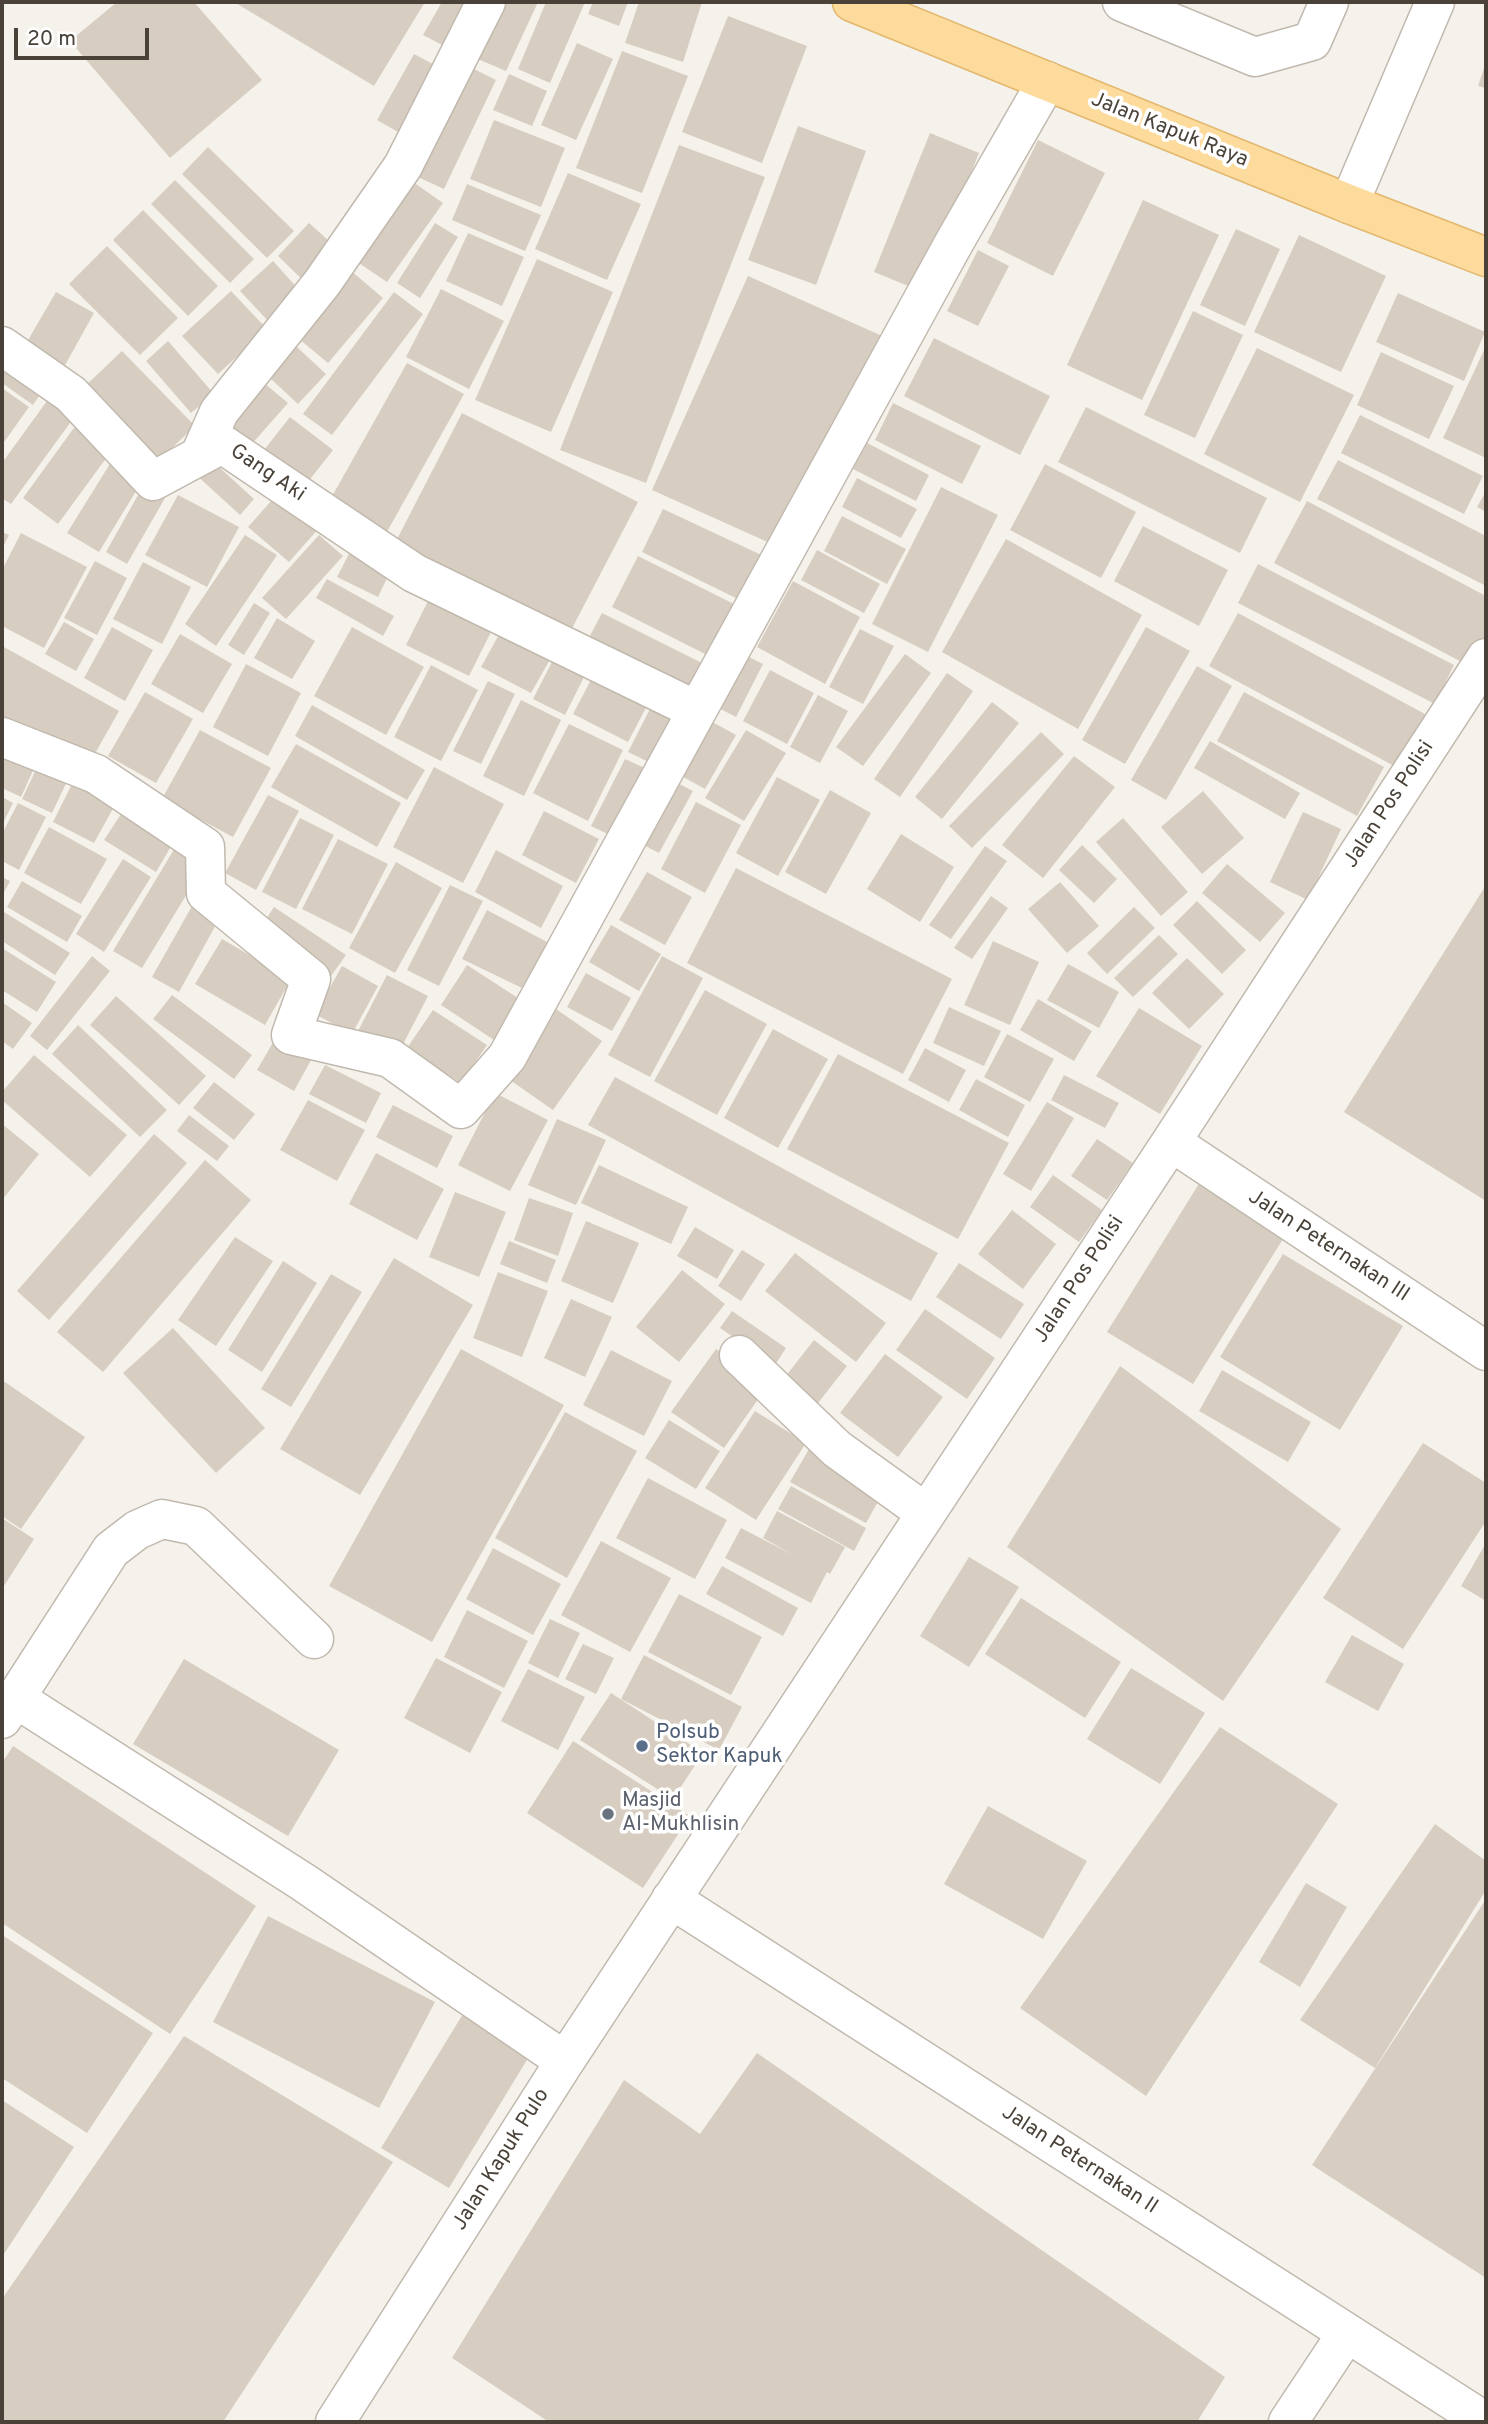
<!DOCTYPE html>
<style>
body{margin:0}
#map{position:relative;width:1488px;height:2424px;overflow:hidden;background:#f5f2ec;font-family:Overpass,sans-serif}
canvas{display:block}
.frame{position:absolute;inset:0;border:4px solid #4a4239;pointer-events:none}
.scale{position:absolute;left:14px;top:28px;width:135px;height:32px;box-sizing:border-box;border:4px solid #4a4239;border-top:0;padding-left:9px;font-size:21px;line-height:24px;white-space:nowrap;color:#4a4239;-webkit-text-stroke:5px #fff;paint-order:stroke}
</style>
<div id="map">
<canvas width="1488" height="2424"></canvas>
<div class="frame"></div>
<div class="scale">20 m</div>
</div>
<script>
const g = document.querySelector('canvas').getContext('2d');
g.lineJoin = 'round';
function paint(path, color) {
  g.fillStyle = color;
  g.fill(path, 'evenodd');
}
function trace(path, color, width, dash) {
  g.strokeStyle = color;
  g.lineWidth = width;
  g.lineCap = dash ? 'butt' : 'round';
  g.setLineDash(dash || []);
  g.stroke(path);
}
function label(font, color, halo, rows, align = 'center') {
  g.font = font + ' Overpass,sans-serif';
  g.lineWidth = 7;
  g.setLineDash([]);
  g.textBaseline = 'middle';
  g.strokeStyle = halo;
  g.fillStyle = color;
  for (const [text, x, y, turn = 0] of rows) {
    g.save();
    g.translate(x, y);
    g.rotate((+turn || 0) * Math.PI / 180);
    g.textAlign = isNaN(turn) ? turn : align;
    if (halo) g.strokeText(text, 0, 0);
    g.fillText(text, 0, 0);
    g.restore();
  }
}
const building = new Path2D(`
 M117 2H194L262 80 170 158 70 41Z
 M234 2H425L374 86Z
 M442 2H476L450 49 423 35Z
 M498 2H538L506 71 473 57Z
 M546 2H585L550 83 518 69Z
 M593 2H628L619 26 588 14Z
 M639 2H702L683 62 625 43Z
 M728 16 807 46 762 163 682 132Z
 M577 43 613 59 576 140 541 125Z
 M622 51 688 76 642 193 576 168Z
 M414 54 442 69 405 136 377 120Z
 M1486 62V88L1478 86Z
 M462 63 496 80 444 189 409 173Z
 M509 74 547 91 532 126 493 110Z
 M494 120 565 148 541 207 470 179Z
 M798 126 866 151 816 285 748 260Z
 M930 133 979 153 923 292 874 272Z
 M1038 140 1105 173 1053 276 987 243Z
 M679 145 765 177 646 483 560 450Z
 M208 147 294 231 267 258 182 174Z
 M568 173 641 204 607 280 535 249Z
 M403 175 443 203 387 282 347 255Z
 M175 180 254 259 230 283 151 204Z
 M467 184 541 215 525 251 452 220Z
 M1143 200 1219 235 1142 400 1067 365Z
 M143 210 218 286 188 316 113 240Z
 M309 223 338 249 306 283 278 256Z
 M435 223 458 237 420 298 397 283Z
 M1236 229 1280 249 1245 326 1200 305Z
 M468 233 524 257 502 306 446 281Z
 M1299 235 1386 276 1341 372 1254 332Z
 M107 246 178 318 140 355 69 284Z
 M978 250 1009 266 978 326 947 311Z
 M537 259 613 292 551 432 475 400Z
 M273 261 302 293 270 323 240 291Z
 M343 264 383 298 328 363 287 329Z
 M748 276 880 335 783 549 652 490Z
 M441 289 504 321 469 389 406 357Z
 M231 291 267 329 218 374 182 336Z
 M56 292 94 313 59 376 20 354Z
 M394 292 423 314 332 435 303 414Z
 M1398 293 1485 332 1464 381 1376 342Z
 M1193 311 1243 335 1195 438 1144 415Z
 M285 336 326 374 298 404 257 366Z
 M934 338 1050 396 1020 455 904 396Z
 M168 341 214 394 191 413 146 361Z
 M1486 346V458L1443 438Z
 M1257 348 1354 395 1300 502 1204 454Z
 M122 351 195 426 155 464 82 389Z
 M1381 352 1454 386 1429 439 1357 405Z
 M2 357 47 384 33 405 2 383Z
 M407 363 464 394 383 539 326 507Z
 M258 378 288 403 250 446 220 421Z
 M2 388 29 407 2 445Z
 M52 394 78 412 11 504 2 498V463Z
 M893 403 981 446 962 484 875 440Z
 M1086 407 1267 498 1240 553 1058 462Z
 M462 413 638 502 568 636 393 547Z
 M1360 415 1483 476 1464 514 1341 453Z
 M290 417 333 450 300 492 257 459Z
 M79 421 115 446 58 524 23 498Z
 M867 443 929 475 916 501 853 469Z
 M208 457 254 499 240 515 193 472Z
 M113 459 144 478 99 552 67 533Z
 M1338 460 1486 536V586L1317 499Z
 M1045 464 1136 512 1101 578 1010 530Z
 M857 478 917 509 901 538 842 507Z
 M143 486 165 498 127 564 106 552Z
 M941 487 998 515 928 652 872 624Z
 M280 491 320 527 289 562 248 527Z
 M1486 491V512L1477 507Z
 M178 495 239 527 207 587 145 555Z
 M1307 501 1486 596V639L1471 667 1274 563Z
 M663 509 770 559 748 604 642 552Z
 M842 516 906 549 887 584 824 551Z
 M1143 526 1228 570 1199 626 1114 581Z
 M2 532 9 535 2 549Z
 M21 533 87 567 44 648 2 626V570Z
 M245 535 277 555 216 646 185 624Z
 M319 535 343 556 286 619 262 598Z
 M1006 539 1142 615 1078 729 942 652Z
 M817 550 880 584 864 613 801 580Z
 M350 552 390 572 378 597 337 577Z
 M638 556 736 605 709 656 612 607Z
 M95 561 127 578 97 635 64 618Z
 M143 562 191 587 162 644 113 619Z
 M1258 564 1454 665 1435 704 1238 603Z
 M327 579 394 616 383 636 316 598Z
 M793 581 860 617 825 684 757 647Z
 M432 593 495 624 469 676 406 645Z
 M254 603 270 613 244 655 228 645Z
 M602 613 702 663 684 699 583 649Z
 M1238 613 1425 714 1396 767 1209 666Z
 M277 618 315 641 292 679 254 658Z
 M64 622 94 639 76 671 45 654Z
 M112 627 153 650 125 701 84 678Z
 M352 627 424 667 386 735 314 696Z
 M1146 627 1190 651 1125 764 1082 740Z
 M502 629 552 656 531 693 481 667Z
 M860 629 894 646 863 704 829 687Z
 M180 634 232 664 203 713 151 684Z
 M4 647 119 711 88 766 2 718V652Z
 M739 652 763 664 736 717 711 704Z
 M905 654 931 673 863 766 836 747Z
 M554 658 586 673 565 715 533 699Z
 M246 664 301 693 268 756 213 727Z
 M431 665 478 690 441 761 394 737Z
 M1197 666 1232 686 1166 800 1131 780Z
 M770 670 814 693 787 744 743 721Z
 M947 673 973 691 900 797 874 779Z
 M593 676 648 704 628 742 573 714Z
 M488 681 515 694 481 764 453 751Z
 M145 692 193 719 156 783 108 756Z
 M1244 692 1384 767 1357 816 1217 741Z
 M818 695 848 711 820 763 790 747Z
 M521 700 561 720 524 796 483 776Z
 M992 702 1019 723 942 819 915 797Z
 M312 705 425 770 407 800 295 736Z
 M652 705 679 719 655 765 628 752Z
 M707 719 736 735 705 789 676 773Z
 M569 724 623 750 588 821 533 793Z
 M200 730 271 768 233 837 162 799Z
 M746 730 786 753 744 821 705 798Z
 M1041 732 1064 754 972 848 949 826Z
 M1210 741 1300 793 1285 819 1194 768Z
 M296 744 401 803 377 847 271 787Z
 M2 746 37 762 21 797 2 788Z
 M1074 756 1115 787 1043 878 1002 845Z
 M41 759 71 773 52 813 22 799Z
 M625 759 645 768 612 836 591 826Z
 M434 767 504 804 463 883 393 847Z
 M79 770 122 792 94 843 53 822Z
 M666 777 693 791 659 853 632 839Z
 M777 777 820 800 778 876 736 853Z
 M830 790 871 813 826 894 785 872Z
 M1203 791 1244 838 1202 874 1161 827Z
 M268 795 299 811 256 890 225 873Z
 M2 797 13 803 2 825Z
 M129 802 179 833 156 872 104 840Z
 M696 802 741 825 705 893 661 869Z
 M18 803 46 817 19 870 2 861V834Z
 M544 811 599 839 576 883 522 855Z
 M1303 812 1341 829 1308 900 1270 882Z
 M300 818 334 835 296 909 262 892Z
 M1123 818 1188 892 1161 916 1096 842Z
 M49 827 107 859 81 904 24 873Z
 M901 834 954 867 920 922 867 889Z
 M338 839 388 864 352 934 302 909Z
 M1082 845 1117 879 1094 903 1059 870Z
 M176 846 205 864 142 968 113 951Z
 M985 846 1007 861 951 939 929 925Z
 M496 850 563 886 541 928 475 892Z
 M123 859 151 877 104 952 76 934Z
 M396 862 442 888 395 973 349 948Z
 M1227 864 1285 913 1260 942 1202 893Z
 M736 868 952 979 903 1074 687 963Z
 M647 872 692 897 665 945 619 920Z
 M2 877 10 881 2 896Z
 M22 881 82 916 67 942 7 907Z
 M1060 882 1099 926 1067 953 1028 909Z
 M450 885 483 901 439 986 407 970Z
 M1486 885V1201L1344 1112Z
 M991 896 1008 908 972 959 954 948Z
 M1197 901 1246 950 1222 974 1173 925Z
 M192 906 218 921 179 992 152 977Z
 M274 907 346 955 331 976 260 928Z
 M1134 907 1155 928 1107 974 1087 953Z
 M487 910 547 942 524 989 462 959Z
 M4 912 70 953 55 975 2 941V916Z
 M611 925 661 954 639 991 589 962Z
 M1159 935 1178 954 1133 997 1114 978Z
 M222 939 291 979 265 1025 195 984Z
 M993 941 1039 962 1010 1025 964 1005Z
 M2 948 56 982 37 1012 2 990Z
 M92 956 110 971 47 1050 30 1036Z
 M662 956 703 978 650 1077 608 1055Z
 M1187 958 1224 994 1189 1029 1152 993Z
 M1068 964 1119 992 1099 1028 1047 1000Z
 M467 965 521 1000 494 1040 441 1005Z
 M342 966 378 986 352 1034 315 1014Z
 M586 973 631 998 612 1031 567 1007Z
 M387 975 428 996 398 1054 357 1033Z
 M705 990 767 1024 717 1115 654 1081Z
 M172 995 252 1055 234 1079 153 1019Z
 M116 996 206 1076 179 1105 90 1025Z
 M1038 999 1092 1031 1074 1061 1020 1030Z
 M2 1002 32 1023 13 1049 2 1041Z
 M949 1007 1001 1031 984 1066 933 1043Z
 M1139 1008 1202 1046 1160 1114 1096 1076Z
 M556 1009 602 1041 553 1110 507 1078Z
 M433 1010 487 1045 461 1083 407 1048Z
 M78 1025 167 1110 140 1137 52 1054Z
 M773 1029 828 1059 778 1148 724 1118Z
 M1007 1034 1054 1059 1030 1102 984 1077Z
 M275 1039 311 1060 294 1091 257 1070Z
 M925 1048 966 1070 949 1102 908 1080Z
 M838 1054 1009 1143 958 1239 787 1149Z
 M34 1055 127 1135 90 1177 2 1100V1092Z
 M325 1065 381 1093 366 1123 309 1094Z
 M1064 1075 1119 1103 1105 1128 1051 1100Z
 M615 1077 938 1253 911 1301 588 1125Z
 M976 1079 1025 1105 1008 1137 959 1110Z
 M214 1082 255 1114 234 1140 193 1108Z
 M495 1093 548 1120 510 1191 458 1165Z
 M308 1100 365 1130 337 1181 280 1150Z
 M1047 1102 1074 1118 1031 1191 1003 1174Z
 M393 1105 453 1136 437 1168 376 1137Z
 M189 1115 229 1146 217 1161 177 1131Z
 M557 1119 606 1140 576 1205 528 1185Z
 M2 1124 39 1154 2 1200Z
 M154 1134 187 1163 49 1320 17 1291Z
 M1097 1139 1133 1163 1107 1200 1071 1176Z
 M376 1153 444 1189 417 1240 349 1204Z
 M205 1160 251 1200 103 1372 57 1332Z
 M599 1165 688 1207 671 1244 581 1203Z
 M1053 1175 1102 1210 1079 1242 1030 1207Z
 M1200 1182 1286 1234 1193 1384 1107 1332Z
 M455 1192 506 1212 479 1277 429 1257Z
 M529 1198 573 1213 558 1256 514 1240Z
 M1012 1210 1056 1244 1023 1289 978 1254Z
 M586 1221 639 1243 613 1303 561 1281Z
 M695 1227 734 1250 717 1279 677 1256Z
 M235 1237 273 1261 216 1346 178 1320Z
 M509 1241 556 1260 547 1283 500 1264Z
 M742 1250 765 1264 741 1301 718 1286Z
 M795 1253 886 1323 856 1362 765 1291Z
 M1283 1254 1403 1326 1340 1430 1220 1357Z
 M394 1258 473 1305 360 1495 280 1449Z
 M283 1261 317 1283 262 1372 228 1350Z
 M959 1263 1024 1304 1001 1339 936 1297Z
 M682 1270 725 1304 679 1362 636 1327Z
 M498 1272 548 1291 522 1357 473 1338Z
 M331 1274 362 1292 291 1407 261 1389Z
 M571 1299 612 1317 585 1377 544 1358Z
 M925 1309 995 1358 967 1399 896 1350Z
 M732 1311 786 1348 775 1365 720 1328Z
 M173 1328 265 1428 216 1473 123 1373Z
 M814 1340 847 1366 811 1412 778 1386Z
 M461 1349 564 1405 432 1642 329 1586Z
 M716 1349 768 1385 724 1448 671 1412Z
 M611 1350 672 1381 644 1436 583 1405Z
 M885 1354 943 1397 898 1457 840 1413Z
 M1120 1366 1341 1529 1223 1701 1007 1547Z
 M1222 1370 1311 1422 1288 1462 1199 1411Z
 M2 1380 85 1437 21 1529 2 1516Z
 M755 1411 806 1443 756 1520 705 1488Z
 M565 1412 637 1451 567 1578 495 1538Z
 M669 1420 720 1451 696 1489 645 1458Z
 M1423 1443 1486 1483V1521L1403 1649 1323 1598Z
 M809 1449 884 1491 866 1523 790 1482Z
 M648 1478 727 1520 695 1579 616 1538Z
 M791 1486 866 1528 854 1551 778 1509Z
 M777 1511 845 1547 830 1574 827 1572 811 1603 725 1558 741 1528 795 1556 763 1538Z
 M2 1518 34 1539 2 1589Z
 M601 1541 671 1578 630 1652 561 1615Z
 M1486 1543V1601L1461 1586Z
 M493 1548 561 1584 533 1635 466 1599Z
 M969 1557 1019 1587 969 1667 920 1636Z
 M722 1566 798 1608 783 1636 706 1594Z
 M679 1594 762 1637 731 1695 648 1652Z
 M1021 1598 1121 1662 1085 1718 985 1654Z
 M467 1610 528 1641 504 1688 444 1657Z
 M550 1619 580 1633 558 1678 528 1663Z
 M1352 1635 1404 1664 1378 1711 1325 1682Z
 M583 1644 614 1658 596 1694 565 1679Z
 M644 1655 742 1707 719 1750 621 1699Z
 M436 1658 502 1692 470 1753 404 1718Z
 M184 1659 339 1750 288 1836 133 1744Z
 M1131 1668 1205 1713 1160 1784 1087 1739Z
 M528 1669 585 1697 558 1750 501 1721Z
 M611 1693 703 1753 673 1799 580 1740Z
 M1220 1727 1338 1804 1146 2096 1020 2008Z
 M573 1741 690 1816 643 1888 527 1813Z
 M13 1746 256 1906 170 2034 2 1923V1763Z
 M988 1806 1087 1861 1043 1939 944 1884Z
 M1435 1824 1486 1861V1890L1375 2068 1300 2020Z
 M1306 1883 1347 1907 1300 1987 1259 1962Z
 M1486 1899V2278L1312 2165Z
 M268 1916 435 2002 379 2108 213 2022Z
 M2 1935 153 2033 87 2133 2 2078Z
 M466 2009 533 2050 449 2188 381 2148Z
 M184 2036 393 2162 223 2422H2V2299Z
 M757 2053 1225 2377 1197 2422H549L452 2358 624 2080 700 2134Z
 M2 2100 74 2147 2 2257Z`);
const minor = new Path2D(`
 M1122 2 1255 57 1312 41 1329 2
 M1349 204 1435 2
 M2 346 71 394 153 481 222 444 414 573 696 710
 M200 455 219 412 322 283 403 166 486 2
 M2 737 96 774 205 847 206 893 311 979 291 1035 390 1058 461 1109 507 1057 955 241 1047 81
 M1171 1142 1486 1351
 M739 1355 837 1449 926 1513
 M15 1698 303 1882 565 2061
 M2 1719 111 1550 137 1530 162 1519 196 1526 314 1639
 M671 1899 1486 2422
 M335 2422 565 2061 1171 1142 1486 658
 M1288 2422 1347 2333`);
const major = new Path2D(`
 M852 2 1349 204 1486 257`);
const markers = [
 [642,1746,7,"#5c6f8a"],
 [608,1814,7,"#6b7280"]
];
const streetNames = [
 ["Jalan Kapuk Raya",1169,131,22],
 ["Gang Aki",267,474,34],
 ["Jalan Pos Polisi",1390,805,-57],
 ["Jalan Peternakan III",1328,1247,33],
 ["Jalan Pos Polisi",1080,1280,-57],
 ["Jalan Kapuk Pulo",502,2160,-58],
 ["Jalan Peternakan II",1079,2161,33]
];
const serviceNames = [
 ["Polsub",656,1734],
 ["Sektor Kapuk",656,1758]
];
const worshipNames = [
 ["Masjid",622,1802],
 ["Al-Mukhlisin",622,1826]
];
paint(building, '#d7cdc1');
trace(minor, '#c1b9ae', 41);
trace(major, '#e3b76c', 41);
trace(minor, '#fff', 38);
trace(major, '#fddb9d', 38);
for (const [x, y, r, color] of markers) {
  const dot = new Path2D();
  dot.arc(x, y, r, 0, 2 * Math.PI);
  g.fillStyle = color;
  g.fill(dot);
  trace(dot, '#fff', 2.5);
}
label('21px', '#4a4239', '#fff', streetNames);
label('21px', '#4e5e75', '#fff', serviceNames, 'left');
label('21px', '#5b616d', '#fff', worshipNames, 'left');
</script>
